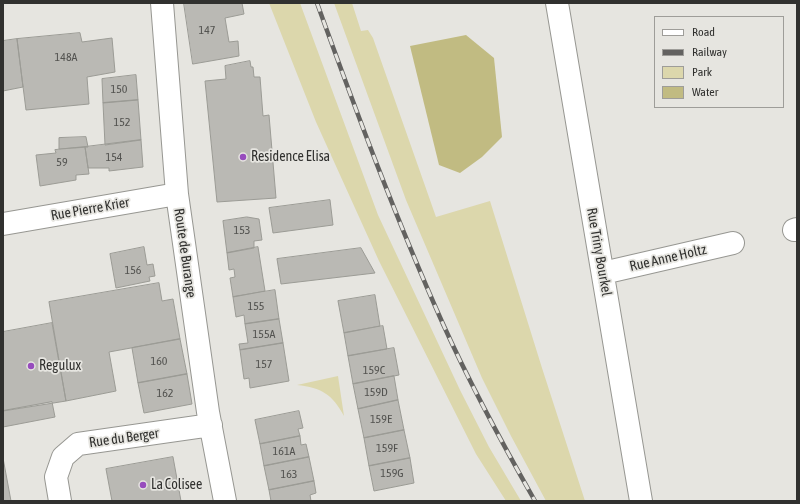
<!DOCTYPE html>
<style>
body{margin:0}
#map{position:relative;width:800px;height:504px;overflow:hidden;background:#e6e5e0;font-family:"Asap Condensed",sans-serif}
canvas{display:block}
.frame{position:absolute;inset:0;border:4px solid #31312f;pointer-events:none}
.legend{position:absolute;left:654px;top:16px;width:130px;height:92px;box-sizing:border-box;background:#e6e5e0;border:1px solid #9e9d99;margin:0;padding:5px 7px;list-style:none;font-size:12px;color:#31312f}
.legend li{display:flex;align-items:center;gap:8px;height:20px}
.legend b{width:20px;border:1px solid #9e9d99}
</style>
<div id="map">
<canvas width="800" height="504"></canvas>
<div class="frame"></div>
<ul class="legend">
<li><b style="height:5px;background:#fff"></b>Road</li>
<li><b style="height:5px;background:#636260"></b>Railway</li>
<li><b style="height:11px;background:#dcd7ac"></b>Park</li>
<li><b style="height:11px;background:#c1bb82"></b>Water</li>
</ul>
</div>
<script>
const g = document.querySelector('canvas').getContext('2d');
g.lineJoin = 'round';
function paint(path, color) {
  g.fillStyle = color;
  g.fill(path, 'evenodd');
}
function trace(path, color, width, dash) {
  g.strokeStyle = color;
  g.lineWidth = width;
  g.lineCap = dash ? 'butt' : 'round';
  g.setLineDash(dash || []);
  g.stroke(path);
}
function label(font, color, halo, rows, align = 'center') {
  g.font = font + ' "Asap Condensed",sans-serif';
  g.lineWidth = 3.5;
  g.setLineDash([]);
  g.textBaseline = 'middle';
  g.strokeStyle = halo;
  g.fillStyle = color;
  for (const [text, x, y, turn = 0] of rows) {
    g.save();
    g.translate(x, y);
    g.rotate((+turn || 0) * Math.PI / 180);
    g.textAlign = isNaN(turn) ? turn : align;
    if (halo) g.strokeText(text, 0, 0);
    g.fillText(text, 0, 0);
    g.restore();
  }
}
const green = new Path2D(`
 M269 3H300L378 215 460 390 489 447 521 501H506L476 454 379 261 316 122Z
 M334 3H352L361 31 368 30 373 38 436 217 490 201 542 368 585 501H546L511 436 482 378 406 200Z
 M338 376 344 416C332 394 322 388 297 385Z`);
const water = new Path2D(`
 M466 35 494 58 502 137 482 157 460 173 439 165 410 46Z`);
const building = new Path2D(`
 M184 3H242L244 14 225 18 229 42 238 41 239 56 193 64Z
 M80 33 82 42 112 38 115 72 87 77 89 104 26 110 17 39Z
 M17 39 23 87 3 91V41Z
 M250 61 251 67H253L254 77H260L263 116 269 115 276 198 217 202 205 81 226 79 225 66Z
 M136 75 138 100 103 103 102 79Z
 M138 100 141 140 105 145 103 103Z
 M86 137 88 147 59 149V138Z
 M141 140 143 167 109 171V168H88L85 147Z
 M85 147 89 174 76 175V180L40 186 36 155 56 153 55 150Z
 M330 200 333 225 273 233 269 208Z
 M247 217 259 219 262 240 254 241V248L227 253 223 221Z
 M144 247 147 265 153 264 155 276 149 277 150 281 116 288 110 254Z
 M258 247 265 291 233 297 230 278 235 277 234 269 229 270 227 253Z
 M361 248 375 273 281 284 277 259Z
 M159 283 162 301 173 299 180 339 109 352 116 391 66 401 49 302Z
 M275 290 279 319 245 324 244 315 236 317 233 297Z
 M375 295 380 326 344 333 338 301Z
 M279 319 283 343 240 350 239 344 248 343 245 324Z
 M52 323 66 401 3 411V332Z
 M383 326 387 349 348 356 344 333Z
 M180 339 187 374 138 383 132 348Z
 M283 343 289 381 250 388 249 378 244 379 240 350Z
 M394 348 399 375 353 384 348 356Z
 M187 374 192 404 144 413 138 383Z
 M394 376 398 400 358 409 353 384Z
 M398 400 404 430 364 438 358 409Z
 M52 402 55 417 3 427V411Z
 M299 411 303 428 298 429 300 436 260 444 255 420Z
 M404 430 410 458 369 466 364 438Z
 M300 436 301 445 306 444 309 457 264 466 260 444Z
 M173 457 181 501H112L106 469Z
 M309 457 314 481 269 490 264 466Z
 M3 458 11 501H3Z
 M410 458 414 483 374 491 369 466Z
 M314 481 316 493 310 495 311 501H271L269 490Z`);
const minor = new Path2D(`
 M162 3 177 194 208 412 225 501
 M557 3 641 501
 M3 224 177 194
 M794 230 797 229
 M603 273 733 243
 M60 501 56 477 63 457 78 444 211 425`);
const rail = new Path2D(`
 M317 3C356 111 396 219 443 324 470 384 502 443 535 501`);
const markers = [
 [243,157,4,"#974cbd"],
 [31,366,4,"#974cbd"],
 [143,485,4,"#974cbd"]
];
const numberNames = [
 ["147",207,30],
 ["148A",66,57],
 ["150",119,89],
 ["152",122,122],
 ["154",114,157],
 ["59",62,162],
 ["153",242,230],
 ["156",133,270],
 ["155",256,306],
 ["155A",264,334],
 ["160",159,361],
 ["157",264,364],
 ["159C",374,370],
 ["159D",376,392],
 ["162",165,393],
 ["159E",381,419],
 ["159F",387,448],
 ["161A",284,451],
 ["159G",392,473],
 ["163",289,474]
];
const poiNames = [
 ["Residence Elisa",251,157],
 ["Regulux",39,366],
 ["La Colisee",151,485]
];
const streetNames = [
 ["Rue Pierre Krier",90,209,-10],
 ["Rue Triny Bourkel",599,252,80],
 ["Route de Burange",185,253,82],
 ["Rue Anne Holtz",668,258,-13],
 ["Rue du Berger",124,438,-8]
];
paint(green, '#dcd7ac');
paint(water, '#c1bb82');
paint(building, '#bab9b4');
trace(building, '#9b9b95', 1);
trace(minor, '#979792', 24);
trace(minor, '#fff', 22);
trace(rail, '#636260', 4.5);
trace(rail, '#e6e5e0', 3, [9]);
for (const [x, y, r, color] of markers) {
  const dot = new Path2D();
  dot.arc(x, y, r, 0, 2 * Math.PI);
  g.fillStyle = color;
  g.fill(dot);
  trace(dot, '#e6e5e0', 1.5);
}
label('12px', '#535350', null, numberNames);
label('14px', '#31312f', '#e6e5e0', poiNames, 'left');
label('14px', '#31312f', '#e6e5e0', streetNames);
</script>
